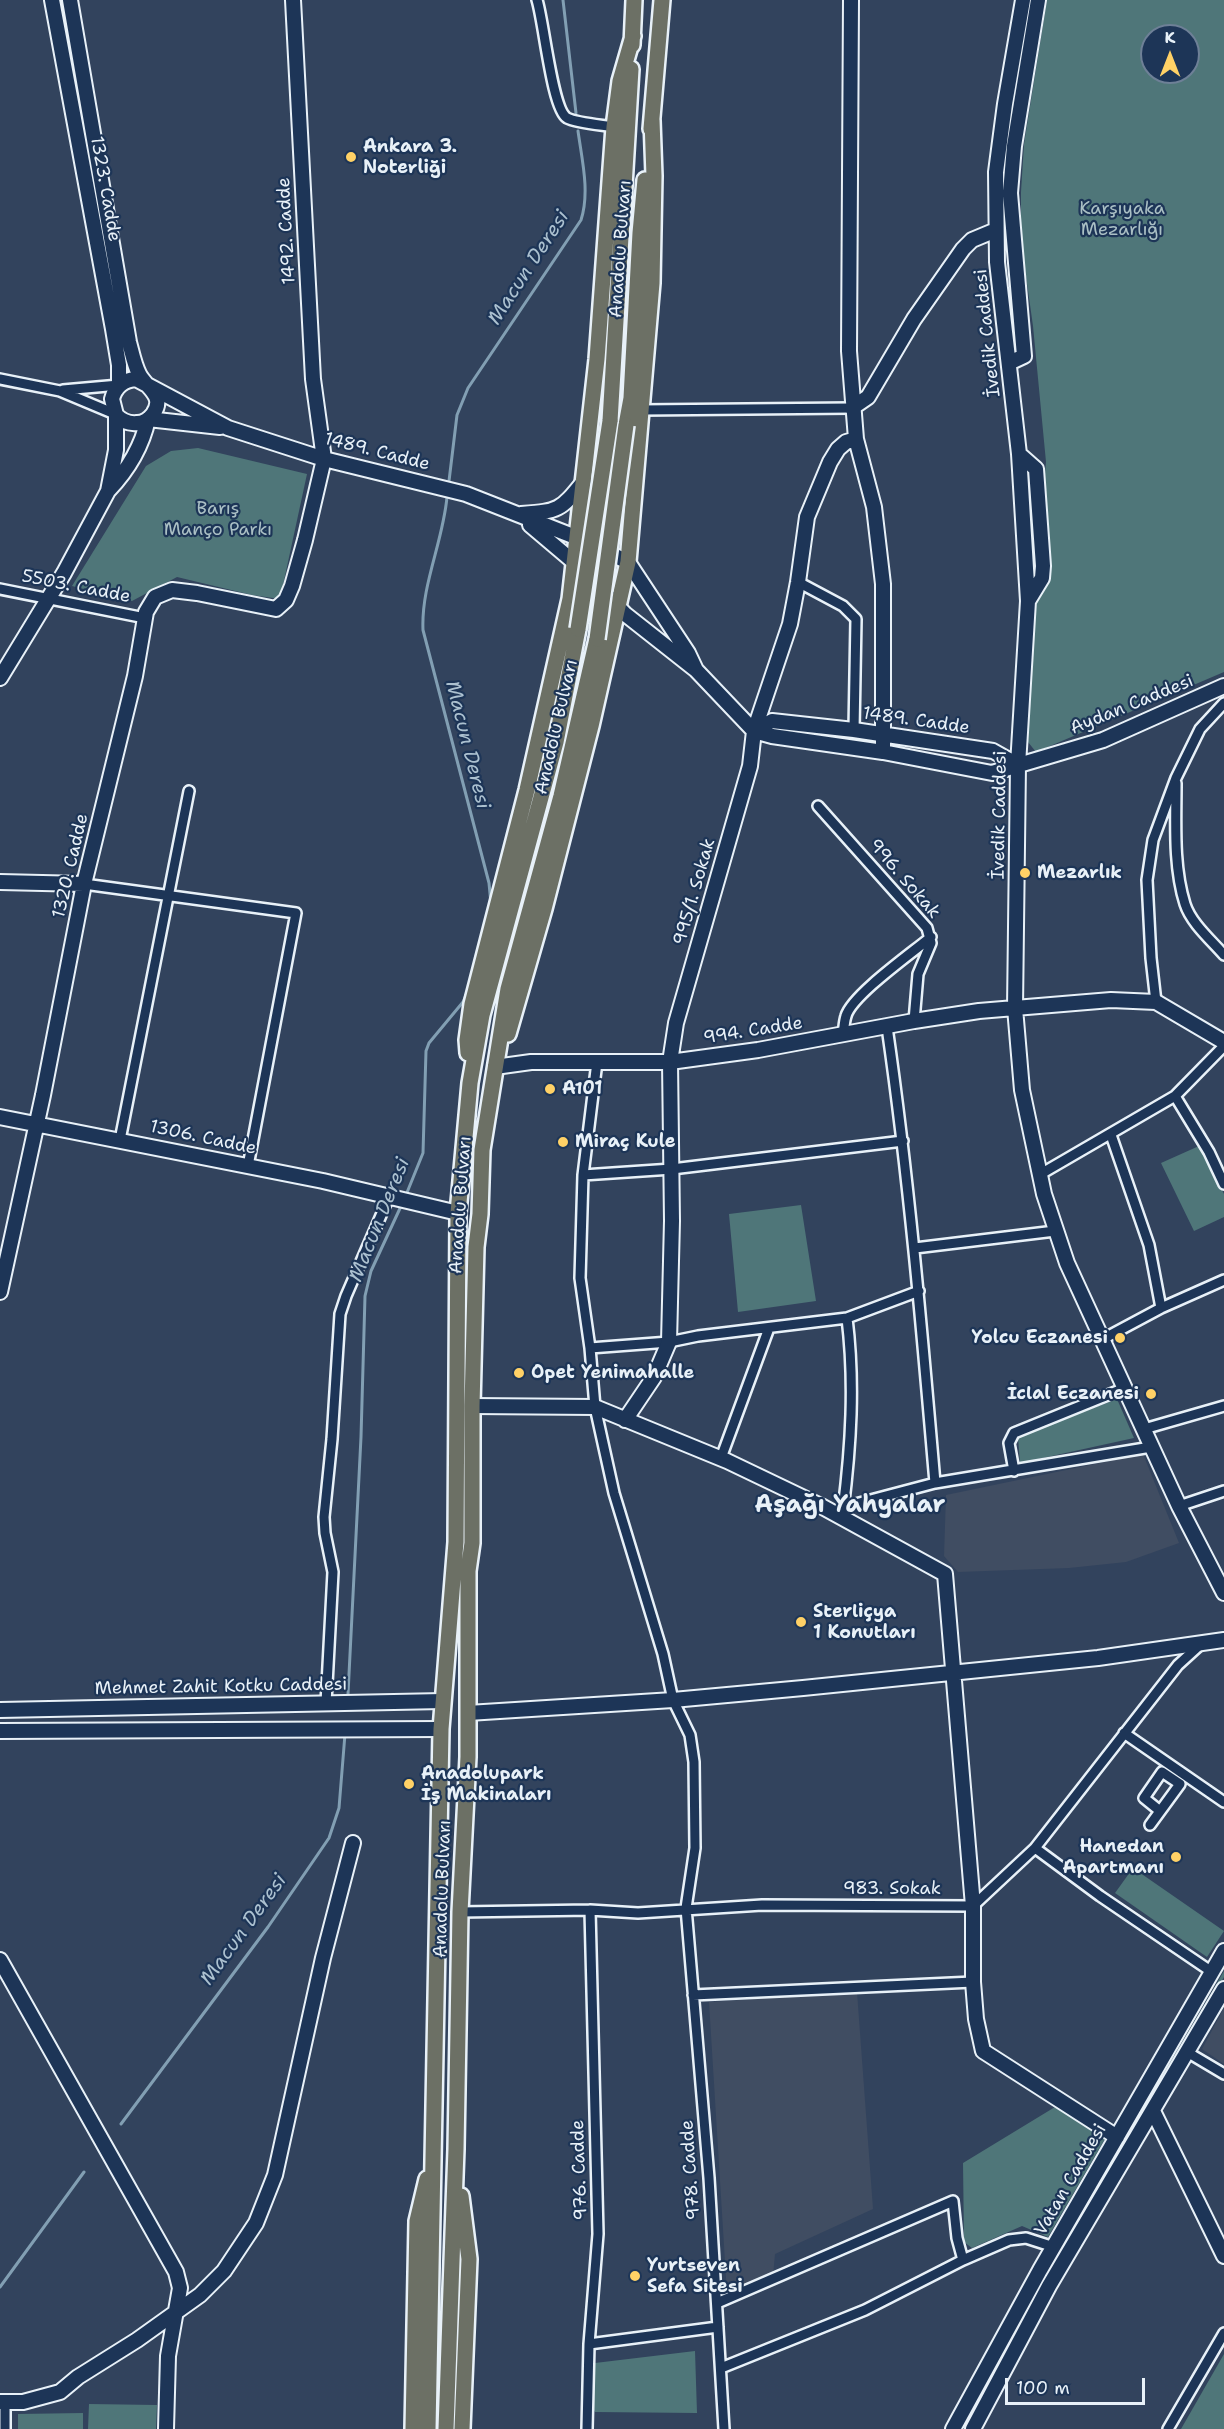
<!DOCTYPE html>
<meta charset="utf-8">
<style>
body{margin:0}
#map{position:relative;width:1224px;height:2429px;overflow:hidden;background:#32435d;font-family:"Shantell Sans",sans-serif}
canvas{display:block}
.north{position:absolute;left:1140px;top:24px;width:60px;height:60px;box-sizing:border-box;background:#1d3557;border:2px solid #6e8097;border-radius:50%;rotate:0deg;font-size:16px;font-weight:700;line-height:24px;text-align:center;color:#e8f1f8}
.north::after{content:'';display:block;margin:auto;width:21px;height:27px;background:#ffd166;clip-path:polygon(50% 0,100% 100%,50% 72%,0 100%)}
.scale{position:absolute;left:1005px;top:2378px;width:140px;height:27px;box-sizing:border-box;border:3px solid #e8f1f8;border-top:0;padding-left:8px;font-size:18px;line-height:21px;white-space:nowrap;color:#e8f1f8;-webkit-text-stroke:4px #1d3557;paint-order:stroke}
</style>
<div id="map">
<canvas width="1224" height="2429"></canvas>
<div class="north">K</div>
<div class="scale">100 m</div>
</div>
<script>
const g = document.querySelector('canvas').getContext('2d');
g.lineJoin = 'round';
function paint(path, color) {
  g.fillStyle = color;
  g.fill(path, 'evenodd');
}
function trace(path, color, width, dash) {
  g.strokeStyle = color;
  g.lineWidth = width;
  g.lineCap = dash ? 'butt' : 'round';
  g.setLineDash(dash || []);
  g.stroke(path);
}
function label(font, color, halo, rows, align = 'center') {
  g.font = font + ' "Shantell Sans",sans-serif';
  g.lineWidth = 4.5;
  g.setLineDash([]);
  g.textBaseline = 'middle';
  g.strokeStyle = halo;
  g.fillStyle = color;
  for (const [text, x, y, turn = 0] of rows) {
    g.save();
    g.translate(x, y);
    g.rotate((+turn || 0) * Math.PI / 180);
    g.textAlign = isNaN(turn) ? turn : align;
    if (halo) g.strokeText(text, 0, 0);
    g.fillText(text, 0, 0);
    g.restore();
  }
}
const built = new Path2D(`
 M1143 1454 1179 1543 1126 1562 1069 1568 958 1572 944 1556 946 1495Z
 M857 1992 873 2209 775 2254 773 2276 727 2294 709 2002Z
 M1224 2008V2064L1202 2049Z`);
const green = new Path2D(`
 M1047 0H1224V672L1036 752 1028 742 1038 552 1046 462 1033 326 1021 241V192L1024 144ZM1152 36H1188V72H1152Z
 M198 448 307 474 280 599 252 595 177 577 132 601 72 586 146 466 171 451Z
 M1199 1146 1224 1194V1217L1194 1231 1161 1163Z
 M801 1205 816 1301 738 1312 729 1214Z
 M1117 1399 1134 1438 1020 1463 1018 1437Z
 M1133 1868 1224 1931 1207 1957 1115 1893Z
 M1224 1971V1977L1064 2251 966 2429 965 2428 1055 2259Z
 M1055 2107 1106 2137 1048 2237 1022 2226 972 2248 964 2242 963 2163Z
 M695 2351 697 2413 595 2412 591 2405 595 2363Z
 M1224 2354V2429H1181Z
 M89 2404 157 2405 156 2429H88Z
 M83 2413V2429H18V2414Z`);
const stream = new Path2D(`
 M563 0 576 113
 M449 481 457 415 468 388 581 220C590 192 582 160 578 131
 M447 497C443 542 421 585 423 630L489 883 491 904
 M406 1195 423 1153 426 1051 429 1043 463 1002 469 988
 M348 1694 361 1437 365 1296 371 1271 402 1204
 M121 2124 268 1927 329 1838 339 1808 345 1734
 M0 2287 84 2172`);
const street = new Path2D(`
 M537 0C544 22 552 109 567 118 576 123 602 125 614 127
 M0 379 60 391 115 414
 M63 390 119 385
 M641 410 852 408
 M798 582 843 606 856 619 854 730
 M0 589 145 618
 M1176 783C1176 822 1173 866 1185 904 1191 923 1211 940 1224 955
 M818 806 927 928 931 943 918 974 914 1021
 M84 884 296 913 248 1166
 M1156 1002 1151 958 1147 880 1153 840 1176 778 1200 729 1224 703
 M887 1027C909 1179 922 1331 935 1483
 M843 1035C844 1029 844 1022 846 1016 852 995 912 953 931 937
 M597 1062 583 1175 580 1278 590 1348 595 1407 614 1493 663 1654 673 1700 690 1735 694 1762 695 1848 686 1908 709 2178 724 2429
 M1175 1096 1209 1152 1224 1184
 M1111 1135 1149 1245 1161 1308
 M120 1140 189 791
 M583 1175 672 1169 903 1141
 M1039 1175 1175 1096 1224 1046
 M915 1248 1055 1231
 M1103 1339 1161 1308 1224 1280
 M590 1348 669 1342 698 1336 847 1318 919 1291
 M1144 1429 1224 1406
 M721 1458 769 1328
 M1014 1471 1009 1443 1014 1433 1125 1388
 M1179 1506 1224 1491
 M844 1507 935 1483 1151 1447
 M843 1510C851 1446 855 1383 847 1318
 M326 1703 333 1572 325 1533 324 1517 332 1439 340 1314 346 1296 389 1197
 M1124 1733 1224 1802
 M1150 1825 1180 1784 1162 1772 1144 1798 1160 1811
 M1035 1848 1100 1896 1212 1972
 M460 1912 590 1910 638 1913 762 1905 973 1906 1035 1848 1178 1665 1201 1644
 M693 1995 973 1982
 M1187 2052 1224 2074
 M717 2303 953 2201 957 2238 963 2260
 M589 2344 718 2327
 M721 2368 865 2310 963 2260 1009 2240 1026 2238 1054 2247
 M5 2429V2402
 M587 2429 589 2344 598 2234 590 1910
 M1168 2429 1224 2333`);
const secondary = new Path2D(`
 M52 0 113 329 119 365V385
 M70 0 129 342C132 353 134 364 139 374 146 388 166 396 153 414 149 419 143 423 137 423 128 424 122 421 116 415
 M851 0 849 351 856 439 874 507 883 584V752
 M1023 0 1005 104 996 172 997 262 1019 454 1028 601 1018 765 1015 1008 1022 1090 1044 1194 1067 1263 1179 1506 1224 1593
 M1009 363 1024 356 1010 193 1014 146 1038 0
 M852 408 868 397 914 319 963 249 972 240 996 230
 M148 419 220 427
 M1019 454 1036 469 1043 566 1042 578 1028 601
 M108 491C127 471 142 447 148 419
 M521 514C559 511 560 511 584 481
 M530 525 582 569 625 614 696 670 754 731 772 736 883 752 992 773 1103 740 1224 686
 M0 678 64 573 108 491 116 450V415L112 399C115 387 123 380 136 379L228 428 324 459 466 494 578 538 628 562 688 653 696 670
 M754 731 772 721 854 730 993 751 1018 765
 M0 882 84 884
 M495 1067 531 1062H670L758 1050 914 1021 979 1011 1111 1000 1156 1002 1224 1042
 M0 1117 323 1181 458 1213
 M0 1292 43 1095 84 884 135 676 146 612 155 597 172 590 197 593 276 609 286 600 292 586 305 540 324 459 313 379 293 0
 M472 1406 595 1407 727 1461 821 1506 945 1574 973 1906V1982L976 2019 983 2051 1117 2137
 M625 1420 654 1377 669 1342 672 1221 670 1062 676 1023 750 766 754 731 790 624 798 582 807 517 830 462 838 449 846 442 856 439
 M0 1710 443 1701
 M468 1713 673 1700 803 1688 1098 1658 1224 1640
 M0 1731 441 1729
 M0 1960 176 2272 180 2288 168 2356 166 2429
 M1153 2111 1224 2256
 M0 2402H23L60 2392 78 2377 137 2340 200 2295 224 2271 256 2223 275 2175 323 1958 353 1843
 M953 2429 1040 2270 1224 1951
 M973 2429 1049 2286 1224 1989`);
const primary = new Path2D(`
 M632 45 634 0
 M651 129 662 0
 M610 421 631 69
 M626 425 631 398 640 233 645 180
 M508 1034 544 909 591 726 628 562 652 283 654 176 652 120
 M468 1053 467 1040 472 1004 527 790 570 599 597 359 614 127 620 81 633 36
 M461 2196 469 2259 462 2429
 M413 2429 417 2221 427 2179
 M428 2429 441 1729 456 1542 458 1213 470 1083 482 1015 556 742 578 629
 M446 2429 456 2149 460 1912 468 1757V1571L472 1543V1406L476 1247 480 1214 482 1150 508 989 561 796 597 639`);
const primaryBridge = new Path2D(`
 M578 629 610 421
 M597 639 626 425`);
const markers = [
 [351,157,6,"#ffd166"],
 [1025,873,6,"#ffd166"],
 [550,1089,6,"#ffd166"],
 [563,1142,6,"#ffd166"],
 [1120,1338,6,"#ffd166"],
 [519,1373,6,"#ffd166"],
 [1151,1394,6,"#ffd166"],
 [801,1622,6,"#ffd166"],
 [409,1784,6,"#ffd166"],
 [1176,1857,6,"#ffd166"],
 [635,2276,6,"#ffd166"]
];
const poiNames = [
 ["Ankara 3.",363,147],
 ["Noterliği",363,168],
 ["Mezarlık",1037,873],
 ["A101",562,1089],
 ["Miraç Kule",575,1142],
 ["Yolcu Eczanesi",1108,1338,"right"],
 ["Opet Yenimahalle",531,1373],
 ["İclal Eczanesi",1139,1394,"right"],
 ["Sterliçya",813,1612],
 ["1 Konutları",813,1633],
 ["Anadolupark",421,1774],
 ["İş Makinaları",421,1795],
 ["Hanedan",1164,1847,"right"],
 ["Apartmanı",1164,1868,"right"],
 ["Yurtseven",647,2266],
 ["Sefa Sitesi",647,2287]
];
const streetNames = [
 ["1323. Cadde",105,189,80],
 ["1492. Cadde",287,231,-93],
 ["Anadolu Bulvarı",621,249,-86],
 ["İvedik Caddesi",988,333,-96],
 ["1489. Cadde",377,452,14],
 ["5503. Cadde",76,587,11],
 ["Aydan Caddesi",1132,705,-22],
 ["1489. Cadde",916,721,8],
 ["Anadolu Bulvarı",557,727,-77],
 ["İvedik Caddesi",1000,815,-89],
 ["1320. Cadde",71,866,-77],
 ["996. Sokak",904,879,49],
 ["995/1. Sokak",695,892,-74],
 ["994. Cadde",753,1031,-9],
 ["1306. Cadde",203,1138,12],
 ["Anadolu Bulvarı",461,1205,-86],
 ["Mehmet Zahit Kotku Caddesi",221,1687,-1],
 ["Anadolu Bulvarı",443,1889,-88],
 ["983. Sokak",892,1889],
 ["976. Cadde",580,2170,-92],
 ["978. Cadde",691,2170,-94],
 ["Vatan Caddesi",1071,2180,-60]
];
const parkNames = [
 ["Karşıyaka",1122,209],
 ["Mezarlığı",1122,230],
 ["Barış",218,509],
 ["Manço Parkı",218,530]
];
const waterNames = [
 ["Macun Deresi",529,268,-57],
 ["Macun Deresi",467,745,76],
 ["Macun Deresi",380,1220,-68],
 ["Macun Deresi",244,1930,-54]
];
const districtNames = [
 ["Aşağı Yahyalar",850,1506]
];
paint(built, '#404d62');
paint(green, '#4f7679');
trace(stream, '#829fb3', 3);
trace(street, '#e8f1f8', 14);
trace(secondary, '#e8f1f8', 18);
trace(primary, '#e8f1f8', 20);
trace(street, '#1d3557', 9);
trace(secondary, '#1d3557', 14);
trace(primary, '#6c7065', 15);
trace(primaryBridge, '#e8f1f8', 20, []);
trace(primaryBridge, '#6c7065', 15);
for (const [x, y, r, color] of markers) {
  const dot = new Path2D();
  dot.arc(x, y, r, 0, 2 * Math.PI);
  g.fillStyle = color;
  g.fill(dot);
  trace(dot, '#1d3557', 2);
}
label('bold 18px', '#e8f1f8', '#1d3557', poiNames, 'left');
label('18px', '#e8f1f8', '#1d3557', streetNames);
label('18px', '#abc0c5', '#1d3557', parkNames);
label('italic 20px', '#acc1d0', '#1d3557', waterNames);
label('bold 24px', '#e8f1f8', '#1d3557', districtNames);
</script>
